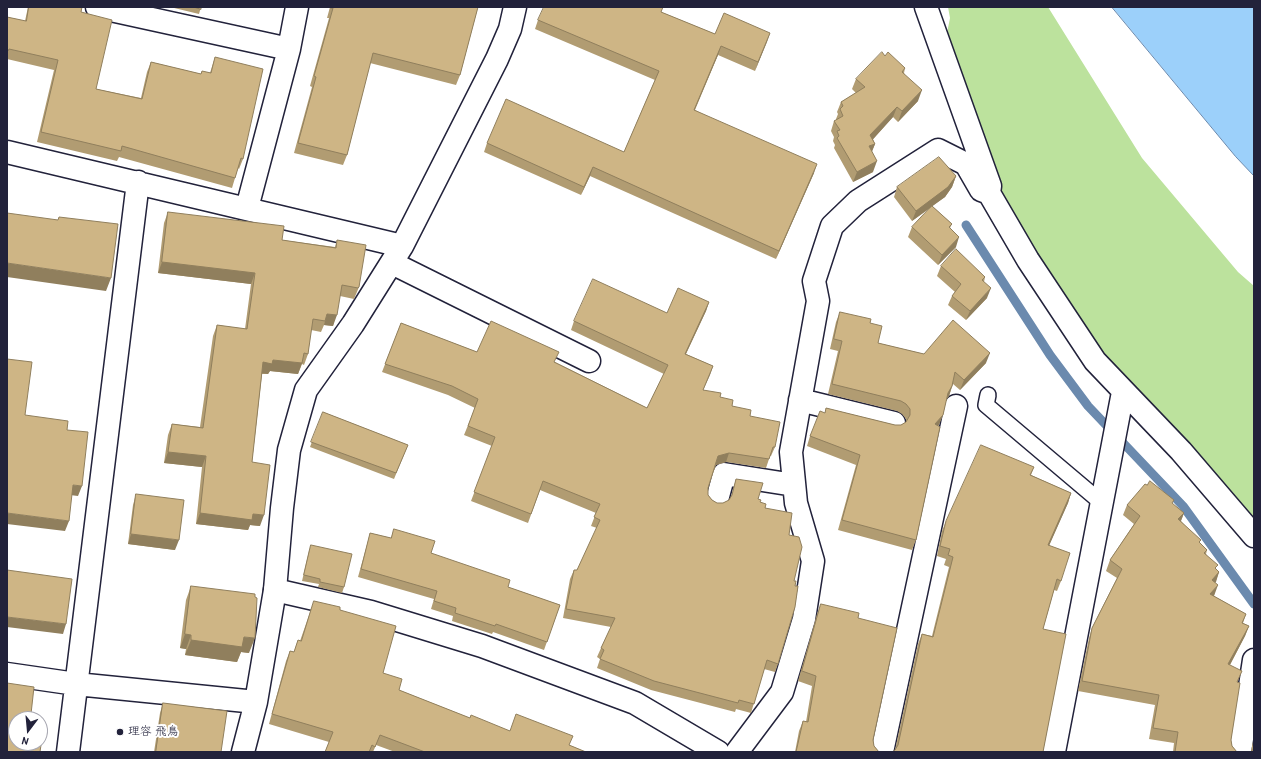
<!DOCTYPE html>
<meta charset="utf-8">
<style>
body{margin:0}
#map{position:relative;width:1261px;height:759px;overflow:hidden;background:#fff;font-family:"Patrick Hand",sans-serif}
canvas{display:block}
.frame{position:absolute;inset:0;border:8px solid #22223b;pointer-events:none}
.north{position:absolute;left:8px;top:711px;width:40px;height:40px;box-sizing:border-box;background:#fff;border:1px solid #a7a7b1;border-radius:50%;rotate:196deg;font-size:11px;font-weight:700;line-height:16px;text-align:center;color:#22223b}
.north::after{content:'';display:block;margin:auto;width:14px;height:18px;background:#22223b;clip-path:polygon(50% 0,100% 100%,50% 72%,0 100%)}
</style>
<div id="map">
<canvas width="1261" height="759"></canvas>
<div class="frame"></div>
<div class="north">N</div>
</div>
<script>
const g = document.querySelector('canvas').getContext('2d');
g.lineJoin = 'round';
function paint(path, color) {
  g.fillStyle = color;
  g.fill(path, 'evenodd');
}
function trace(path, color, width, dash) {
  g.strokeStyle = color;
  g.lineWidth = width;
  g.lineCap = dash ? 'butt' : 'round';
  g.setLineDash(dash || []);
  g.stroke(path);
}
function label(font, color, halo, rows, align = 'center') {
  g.font = font + ' "Patrick Hand","Klee One",sans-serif';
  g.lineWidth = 4;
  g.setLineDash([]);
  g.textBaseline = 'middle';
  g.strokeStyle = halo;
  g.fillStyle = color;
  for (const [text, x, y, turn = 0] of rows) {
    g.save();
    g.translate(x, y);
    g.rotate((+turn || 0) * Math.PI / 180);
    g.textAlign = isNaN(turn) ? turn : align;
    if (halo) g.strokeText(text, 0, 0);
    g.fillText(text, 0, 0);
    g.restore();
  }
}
const green = new Path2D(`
 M948 7H1048L1142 158 1238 272 1254 286V527L1097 350 1001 196 946 38 950 18Z`);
const water = new Path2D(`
 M1112 7H1254V176L1236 157Z`);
const stream = new Path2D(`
 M966 225 1050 355 1088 406 1183 506 1254 604`);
const service = new Path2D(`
 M988 395 986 405 1102 503`);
const minor = new Path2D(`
 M97 7 289 49
 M926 7 990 186 989 193 1028 260 1095 361 1181 451 1254 536
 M7 152 402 246
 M247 208 289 49 297 7
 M392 263 589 361
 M800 400 894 423
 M717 500 724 474 794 485
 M7 674 76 684 256 702
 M68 752 138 182
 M243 752 256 702 275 590 282 508 289 450 306 390 353 324 402 246 497 59 510 29 515 7
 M737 752 782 692 804 619 813 561 796 503 791 452 818 301 814 281 832 226 858 201 938 150 966 164 981 190 989 193
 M882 752 956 406
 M1054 752 1123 392
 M1240 752 1254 660`);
const tertiary = new Path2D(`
 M275 590 371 612 482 646 635 703 718 752`);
const wall = new Path2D(`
 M28 7H82L81 12 96 89 141 98 147 72 151 62 201 74 202 71 210 73 215 57 243 159 239 169 238 168 232 188 119 157 117 161 37 142 54 70 7 59V17L25 21Z
 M170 7H201L199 14Z
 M330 7H478L460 75 456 85 370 63 347 155 343 165 294 153 312 87 310 86 329 18H327Z
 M661 12 715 34 770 33 755 71 718 55 695 110 814 173 776 259 590 176 581 195 484 152 487 143 624 152 655 80 535 29 538 20Z
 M885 56 905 68 904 73 918 101 898 122 893 117 873 139 875 144 872 151 873 172 853 182 834 148 835 145 833 141 834 137 831 131 834 121 836 120V119L838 114 837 112 841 102 856 93 852 89 856 79Z
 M956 176 952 187 945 197 932 206 952 224 950 228 956 247 938 265 908 237 912 227 930 208 912 221 894 197 897 187Z
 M168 212 282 240 335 247 337 240 359 287 354 299 340 296 333 326 324 325 321 332 311 330 308 354 304 365 302 364 298 374 270 371 268 374H262L252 462 260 526 250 525 248 530 196 524 202 467 164 463 168 435 172 424 200 427 213 336 217 325 245 329 251 284 158 273 164 223Z
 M941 266 985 277 984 282 987 298 966 320 948 305 952 296 955 292 937 276Z
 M709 302 706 311 686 354 713 366 703 390 720 397 732 406 750 416 775 447 771 456H770L766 468 726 462 716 465 708 488V495L712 500 717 503H723L729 500 731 497 736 479 758 499 789 535 794 581 778 664 775 672 764 669 751 713 736 709 735 712 651 690 597 668 600 659 597 657 601 648 611 627 563 618 570 579 574 570H577L597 528 591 526 596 513 540 490 528 523 471 501 492 446 464 435 475 408 448 395 382 372 401 323 477 352 555 362 647 408 664 374 571 330 574 321 667 313Z
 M840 312 870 323 878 343 924 354 986 363 960 390 953 384 949 396 946 400 943 415 938 426 916 540 912 550 838 530 856 465 807 446 810 436 825 413 826 408 895 425H901L906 422V419L902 414 897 411 828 394 838 351 830 349 836 322Z
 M323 412 408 445 394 479 310 447Z
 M1034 467 1031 475 1071 493 1068 503 1049 545 1061 581 1057 591 1054 590 1043 629 895 750 918 644 922 634 932 636 949 567 944 565 946 559 937 556 942 531 946 521Z
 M136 494 175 550 128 544 133 505Z
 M1172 504 1184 513 1181 521 1200 543 1207 550 1206 554 1216 569 1219 572 1215 583 1214 596 1246 614 1243 623 1249 626 1245 636 1230 665 1238 682 1231 740 1232 746 1237 752H1173L1174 743 1149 739 1155 705 1078 691 1089 638 1092 628 1117 578 1106 571 1110 560 1134 524 1123 515 1127 505Z
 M394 529 431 553 508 587 560 605 544 650 493 632 492 634 452 621 453 616 431 609 434 599 358 577 368 541 370 533 391 538Z
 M311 545 344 587 342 593 318 587 319 584 302 581 309 551Z
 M191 586 249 653 241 652 237 662 185 655 186 649 180 648 186 600Z
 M314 601 340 610 383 673 399 690 470 718 510 731 569 745 586 752H395L376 745 373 752H325L329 742 269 724 286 661 290 651 294 652 298 640 300 641Z
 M821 604 858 618 874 746 879 752H795L799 731 803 721 806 722 812 686 798 681 817 614Z
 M163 703 221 752H154L160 713Z
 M1254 737V752L1251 751Z`);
const shadedWall = new Path2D(`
 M770 33 767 42 755 71 758 62Z
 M721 46 718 55 691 118 694 110Z
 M922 90 918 101 898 122 902 111Z
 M897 107 893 117 867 146 870 135Z
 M875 144 871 154 869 146Z
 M877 161 873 172 853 182 857 172Z
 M817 164 814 173 776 259 779 251Z
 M593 167 590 176 581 195 584 187Z
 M956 176 952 187 945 197 912 221 916 211Z
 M959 237 956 247 938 265 942 255Z
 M162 262 255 273 251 284 158 273Z
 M7 263 111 278 106 291 7 277Z
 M991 288 987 298 966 320 970 311Z
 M709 302 706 311 682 362 685 354Z
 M327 314 337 315 333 326 324 325Z
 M990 353 986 363 960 390 964 380Z
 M273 360 302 363 298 374 270 371 268 374 260 373 263 362Z
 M713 366 710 375 699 399 703 390Z
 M952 386 949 396 944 403 948 393Z
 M943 415 939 425 931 435 935 424Z
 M168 452 206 456 202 467 164 463Z
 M729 453 726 462 715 465 718 456Z
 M73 485 82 486 78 496 70 495Z
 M1071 493 1068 503 1045 555 1048 545Z
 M7 513 69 521 65 531 7 524Z
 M200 513 253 514 264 515 260 526 250 525 248 530 196 524Z
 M1184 513 1180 523 1178 519Z
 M131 534 179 540 175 550 128 544Z
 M1219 572 1216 582 1208 590 1212 580Z
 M1218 585 1214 596 1206 604 1210 594Z
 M7 617 66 624 63 634 7 627Z
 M1249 626 1245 636 1225 674 1228 664Z
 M185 634 191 635 186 649 180 648Z
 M244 637 255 638 249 653 241 652 237 662 185 655 191 640Z`);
const building = new Path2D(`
 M29 7H82L81 12 112 20 96 89 142 99 151 62 201 74 202 71 211 73 215 57 263 69 243 159 241 158 235 178 122 146 121 151 41 132 58 60 9 49 8 51H7V17L26 21Z
 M194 7H201V9Z
 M331 7H478L460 75 373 53 347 155 298 143 316 77 314 76 333 8H331Z
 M544 7H663L661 12 715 34 724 13 770 33 758 62 721 46 694 110 817 164 779 251 593 167 584 187 487 143 506 99 624 152 659 71 538 20Z
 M882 52 885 56 888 52 905 68 902 72 922 90 902 111 897 107 870 135 875 144 869 146 877 161 857 172 837 138 839 136 837 131 840 130 834 121 843 116 840 109 843 106 841 102 865 87 856 79Z
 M939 157 956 176 948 187 916 211 897 187Z
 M932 206 952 224 949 227 959 237 942 255 912 227Z
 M168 212 284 226 282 240 336 248 337 240 366 245 359 287 358 288 342 285 337 315 327 314 325 321 313 319 308 354 304 353 302 363 273 360 272 364 263 362 252 462 270 465 264 515 253 514 252 520 200 513 206 456 168 452 172 424 203 428 217 325 247 329 255 273 162 262Z
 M7 213 58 220 59 217 118 224 111 278 7 263Z
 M956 249 985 277 982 280 991 288 970 311 952 296 961 284 941 266Z
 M593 279 667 313 678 288 709 302 685 354 713 366 703 390 721 393 720 397 733 400 732 406 751 410 750 416 780 422 775 447H773L769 459 729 453 718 456 708 488V495L712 500 717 503H723L729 500 732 495 736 479 763 483 758 499 761 500 760 502 766 504 765 508 792 513 789 535 799 537 802 547 794 581H796L795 586H798L795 607 778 664 767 660 754 704 739 700 738 703 654 681 600 659 604 650 601 648 615 618 566 609 574 570H577L600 520 594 517 600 504 543 481 531 514 474 492 495 437 468 426 478 399 452 386 385 364 401 323 477 352 491 321 559 352 554 362 647 408 668 365 574 321Z
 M840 312 871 319 870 323 882 326 878 343 924 354 953 320 990 353 964 380 955 372 952 386 948 393 943 415 935 424 940 427 916 540 842 520 860 455 810 436 820 411 825 413 826 408 895 425H901L906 422 910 415V409L906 404 901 401 832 384 842 341 834 339Z
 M7 359 32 362 25 415 68 421 67 430 88 432 82 486 73 485 69 521 7 513Z
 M323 412 408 445 396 473 311 442Z
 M981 445 1034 467 1030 475 1071 493 1048 545 1070 553 1061 581 1057 579 1043 629 1066 634 1043 752H892L895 750 898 745 922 634 933 637 953 557 948 555 950 549 940 546 946 521Z
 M1150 481 1174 500 1172 503 1184 513 1178 519 1201 540 1199 542 1207 550 1204 553 1218 565 1215 568 1219 572 1212 580 1218 585 1210 594 1246 614 1242 623 1249 626 1228 664 1242 671 1237 682 1240 683 1231 740 1232 746 1237 752H1175L1178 732 1153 728 1159 695 1082 681 1092 628 1122 569 1110 560 1140 516 1127 505 1145 484 1147 485Z
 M136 494 184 500 179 540 131 534Z
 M394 529 435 541 431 553 510 580 508 587 560 605 547 642 496 624 495 626 455 613 456 608 434 601 437 591 361 569 370 533 391 538Z
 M311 545 352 554 344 587 320 582V579L304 575Z
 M7 570 72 579 66 624 7 617Z
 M191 586 255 594V597L257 598 255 638 244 637 242 647 191 640V635L185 634Z
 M314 601 340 607V610L396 626 383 673 402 679 399 690 470 718 471 715 510 731 516 714 573 736 569 745 586 752H425L380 735 375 747 372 745 369 752H325L333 732 272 714 290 651 294 652 298 640 301 641Z
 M821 604 859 613 858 618 897 628 873 740 874 746 879 752H796L803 721 808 722 816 676 802 671Z
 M7 683 34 687 31 714H36L35 719H16V743H32V744L41 745 40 752H7Z
 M163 703 227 711 221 752H156Z
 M1254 748V752H1250L1254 749Z`);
const markers = [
 [120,732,4,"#22223b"]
];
const poiNames = [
 ["理容 飛鳥",128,732]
];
paint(green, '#bce29d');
paint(water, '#9cd0fa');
trace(water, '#6b8aae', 1);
trace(stream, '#6b8aae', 9);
trace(service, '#22223b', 18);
trace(minor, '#22223b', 25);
trace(tertiary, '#22223b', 25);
trace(service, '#fff', 15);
trace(minor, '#fff', 22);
trace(tertiary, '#fff', 22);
paint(wall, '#b19c72');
paint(shadedWall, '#907f5d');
paint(building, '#ceb585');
trace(building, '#907f5d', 1);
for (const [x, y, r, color] of markers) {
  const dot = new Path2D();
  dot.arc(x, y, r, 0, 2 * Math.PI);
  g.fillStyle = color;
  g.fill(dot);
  trace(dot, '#fff', 1.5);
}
label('12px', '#22223b', '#fff', poiNames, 'left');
</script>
